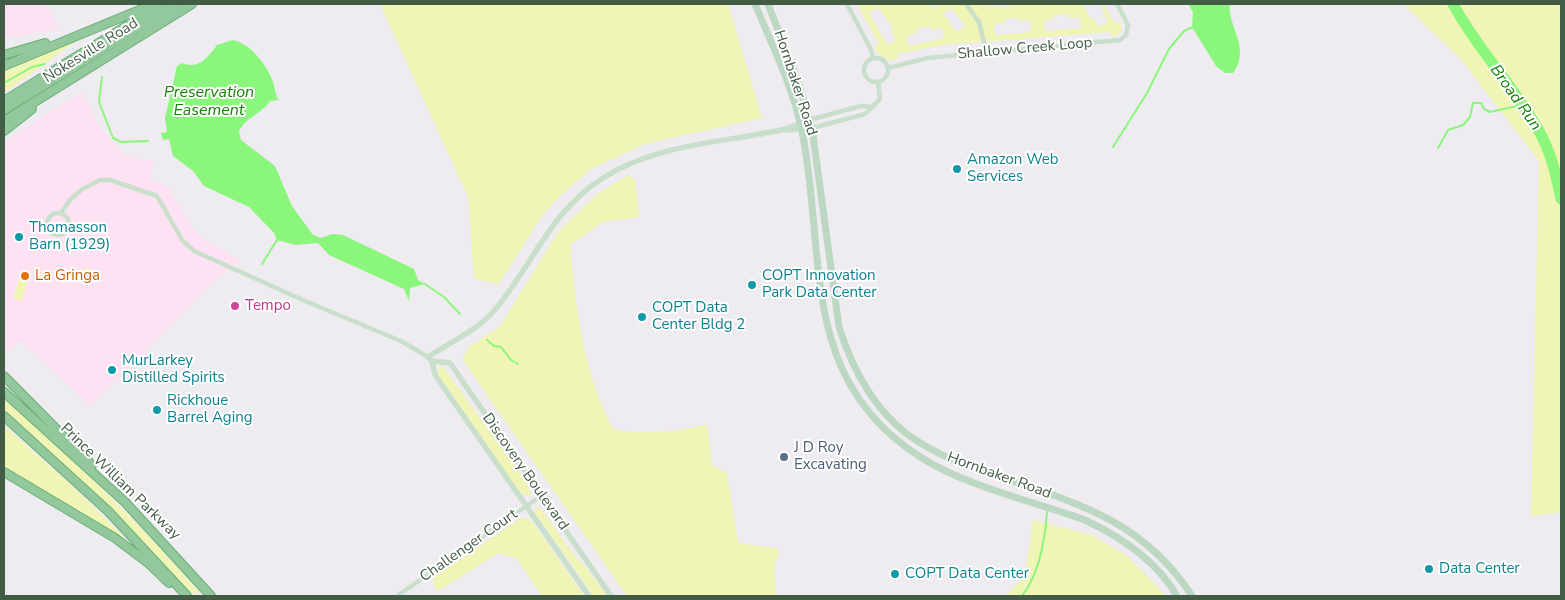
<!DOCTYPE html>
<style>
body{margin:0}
#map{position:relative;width:1565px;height:600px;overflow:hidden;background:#eeecf0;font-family:"Nunito Sans",sans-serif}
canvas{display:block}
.frame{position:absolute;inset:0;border:5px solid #435c46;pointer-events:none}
</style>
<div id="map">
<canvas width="1565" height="600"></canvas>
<div class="frame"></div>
</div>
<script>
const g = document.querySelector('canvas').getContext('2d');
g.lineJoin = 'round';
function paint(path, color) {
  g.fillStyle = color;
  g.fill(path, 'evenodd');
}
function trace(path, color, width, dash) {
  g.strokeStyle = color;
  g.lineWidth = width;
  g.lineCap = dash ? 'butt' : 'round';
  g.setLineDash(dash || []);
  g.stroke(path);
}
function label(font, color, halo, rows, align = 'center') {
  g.font = font + ' "Nunito Sans",sans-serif';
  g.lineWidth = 4;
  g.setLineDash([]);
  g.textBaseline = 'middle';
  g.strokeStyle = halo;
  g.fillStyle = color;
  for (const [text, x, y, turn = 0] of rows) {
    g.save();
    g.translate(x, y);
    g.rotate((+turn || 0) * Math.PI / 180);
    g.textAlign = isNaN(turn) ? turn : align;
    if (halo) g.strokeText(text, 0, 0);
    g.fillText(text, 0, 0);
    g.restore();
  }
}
const commercial = new Path2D(`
 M4 4H47L59 29 4 38Z
 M83 93 100 128 123 154 154 162 150 179 167 186 196 233 204 240 240 260 209 286 91 406 21 341 4 354V143L59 106Z`);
const green = new Path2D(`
 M380 4H728L762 118 645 144 591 169 561 195 543 214 499 284 474 279 468 197Z
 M857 4H930L934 9 940 4H989L990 7 1000 5 1001 9 1016 4H1085L1084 7 1091 19 1094 18 1099 27 1108 22 1100 4H1103L1115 23 1121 21V32L1112 37 1110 32 943 45 897 54 898 60C888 62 878 55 873 47L879 44ZM878 8 893 28 890 30 896 40 887 45 869 13ZM951 8 965 26 957 32 943 14ZM1068 14 1069 18 1080 17 1081 28 1045 31 1044 20 1054 19V15ZM1018 18 1019 21 1030 20 1031 32 995 35 994 24 1005 23V19ZM930 26 931 30 942 28 944 38 909 46 906 36 917 33 916 29Z
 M1403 4H1561V512L1531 516 1539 161 1460 58Z
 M78 40 4 93V71Z
 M628 175 635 179 639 217 603 222 570 245C576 308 583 372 613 429 642 435 678 432 707 424L712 465 727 473 738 543 779 549 774 571 776 596H627L462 359 468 348 500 326 558 232 596 195Z
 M88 267 94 278 86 283 79 272Z
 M19 278 28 280 22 301 13 299Z
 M439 365 444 368 528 485 531 495 529 497 519 491 438 375Z
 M4 399C73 459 138 521 198 591V593H192L187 589 98 496 4 412Z
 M4 426 70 484 124 537 123 539 4 467Z
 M535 506 542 510 571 551 587 569 607 596H594L535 513Z
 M521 518H527L533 523 584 596H542L516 558 498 553 440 590 435 589 433 578Z
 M1033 520 1092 535 1127 556 1166 596H1006L1025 576Z`);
const water = new Path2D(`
 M1188 4H1230C1226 24 1252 48 1233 73H1225L1216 66 1192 27 1193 12Z
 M233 40C251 44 267 65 273 82 275 88 275 95 279 100L270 101C262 114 244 118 239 132L241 140 275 166 292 206 313 235 321 238 332 234 343 235 414 269 418 280 425 284 410 288 409 301 404 289 329 255 318 243 295 245 277 240 274 233 249 207 204 186 193 171 173 156 169 139 163 140 161 133 167 132 165 118 177 66 182 63C199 70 208 57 217 45Z`);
const stream = new Path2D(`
 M102 77 99 102 113 138 121 142 148 141
 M4 83 32 67 45 64
 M1113 147 1147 93 1169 49 1184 31 1193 27
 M1438 148 1448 130 1463 125 1470 117 1473 103H1481L1484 109 1490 112 1522 105
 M262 264 277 240
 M425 284 444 297 460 314
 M487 340 494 346 501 347 511 360 518 364
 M1022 596C1040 573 1045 540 1047 512`);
const river = new Path2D(`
 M1453 4C1477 49 1514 86 1539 131 1551 152 1556 175 1561 199`);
const minor = new Path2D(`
 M847 4 871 50 873 58
 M966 4 979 22 986 52
 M864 70a12 12 0 1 1 24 0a12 12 0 1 1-24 0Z
 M888 68 927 58 1120 40 1126 35 1128 25 1117 4
 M809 120 861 106 873 107
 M812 128 865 114 880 99 878 82
 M61 213 70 200 81 190 100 180H110L157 196 182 240 194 251 305 301 401 341 428 357
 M47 224a11 11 0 1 1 22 0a11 11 0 1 1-22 0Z
 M397 596 541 496`);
const tertiary = new Path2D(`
 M787 130 812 128
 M432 361 450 363 611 596
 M589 596 435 375 432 361 428 357C449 343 476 331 493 312 532 267 550 211 603 178 656 144 720 143 781 130 790 128 800 123 809 120`);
const secondary = new Path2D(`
 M755 4C772 45 793 87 802 131 827 255 797 380 922 458 966 486 1035 502 1085 520 1121 537 1157 561 1177 596
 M768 4 797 79 812 128 839 327C852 368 872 407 907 434 937 456 969 467 1003 478 1081 504 1145 523 1192 596`);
const trunk = new Path2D(`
 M4 55 45 43
 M4 66 154 4
 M4 101 162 4
 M4 110 177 4
 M4 121 192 4
 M4 131 32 109
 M4 376 92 465
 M4 392 125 502 211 596
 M4 416 108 511 187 596
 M4 472 115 538 147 562 169 583`);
const markers = [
 [957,169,5,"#0f9aa8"],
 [19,237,5,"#0f9aa8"],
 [25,276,5,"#e8710a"],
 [752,285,5,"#0f9aa8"],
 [235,306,5,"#d1479c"],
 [642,317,5,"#0f9aa8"],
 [112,370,5,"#0f9aa8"],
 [157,410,5,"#0f9aa8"],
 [784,457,5,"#5c6f8a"],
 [1429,569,5,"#0f9aa8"],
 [895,574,5,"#0f9aa8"]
];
const streetNames = [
 ["Shallow Creek Loop",1025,49,-5],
 ["Nokesville Road",91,51,-32],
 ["Hornbaker Road",795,83,72],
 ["Discovery Boulevard",525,472,55],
 ["Hornbaker Road",999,476,20],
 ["Prince William Parkway",120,482,44],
 ["Challenger Court",469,546,-35]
];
const cultureNames = [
 ["Amazon Web",967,160],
 ["Services",967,177],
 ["Thomasson",29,228],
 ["Barn (1929)",29,245],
 ["COPT Innovation",762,276],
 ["Park Data Center",762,293],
 ["COPT Data",652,308],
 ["Center Bldg 2",652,325],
 ["MurLarkey",122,361],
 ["Distilled Spirits",122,378],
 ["Rickhoue",167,401],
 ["Barrel Aging",167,418],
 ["Data Center",1439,569],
 ["COPT Data Center",905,574]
];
const foodNames = [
 ["La Gringa",35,276]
];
const hotelNames = [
 ["Tempo",245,306]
];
const serviceNames = [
 ["J D Roy",794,448],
 ["Excavating",794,465]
];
const waterNames = [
 ["Preservation",209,93],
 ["Easement",209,111],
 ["Broad Run",1515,98,55]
];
paint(commercial, '#fee2f3');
paint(green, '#f0f4b4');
paint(water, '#8bf67c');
trace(stream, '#8bf67c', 2);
trace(river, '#8bf67c', 11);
trace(trunk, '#69ae76', 10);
trace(minor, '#c9dfcb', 4.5);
trace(tertiary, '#c9dfcb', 5.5);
trace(secondary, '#bcd8c2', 7);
trace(trunk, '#93c89c', 8);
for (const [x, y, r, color] of markers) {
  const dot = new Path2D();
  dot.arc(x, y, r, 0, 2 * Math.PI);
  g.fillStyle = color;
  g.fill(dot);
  trace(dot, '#fff', 2);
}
label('15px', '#435c46', '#fff', streetNames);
label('15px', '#0d838f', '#fff', cultureNames, 'left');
label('15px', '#c56008', '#fff', foodNames, 'left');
label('15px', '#b23c85', '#fff', hotelNames, 'left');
label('15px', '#4e5e75', '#fff', serviceNames, 'left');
label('italic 16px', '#148205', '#fff', waterNames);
</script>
